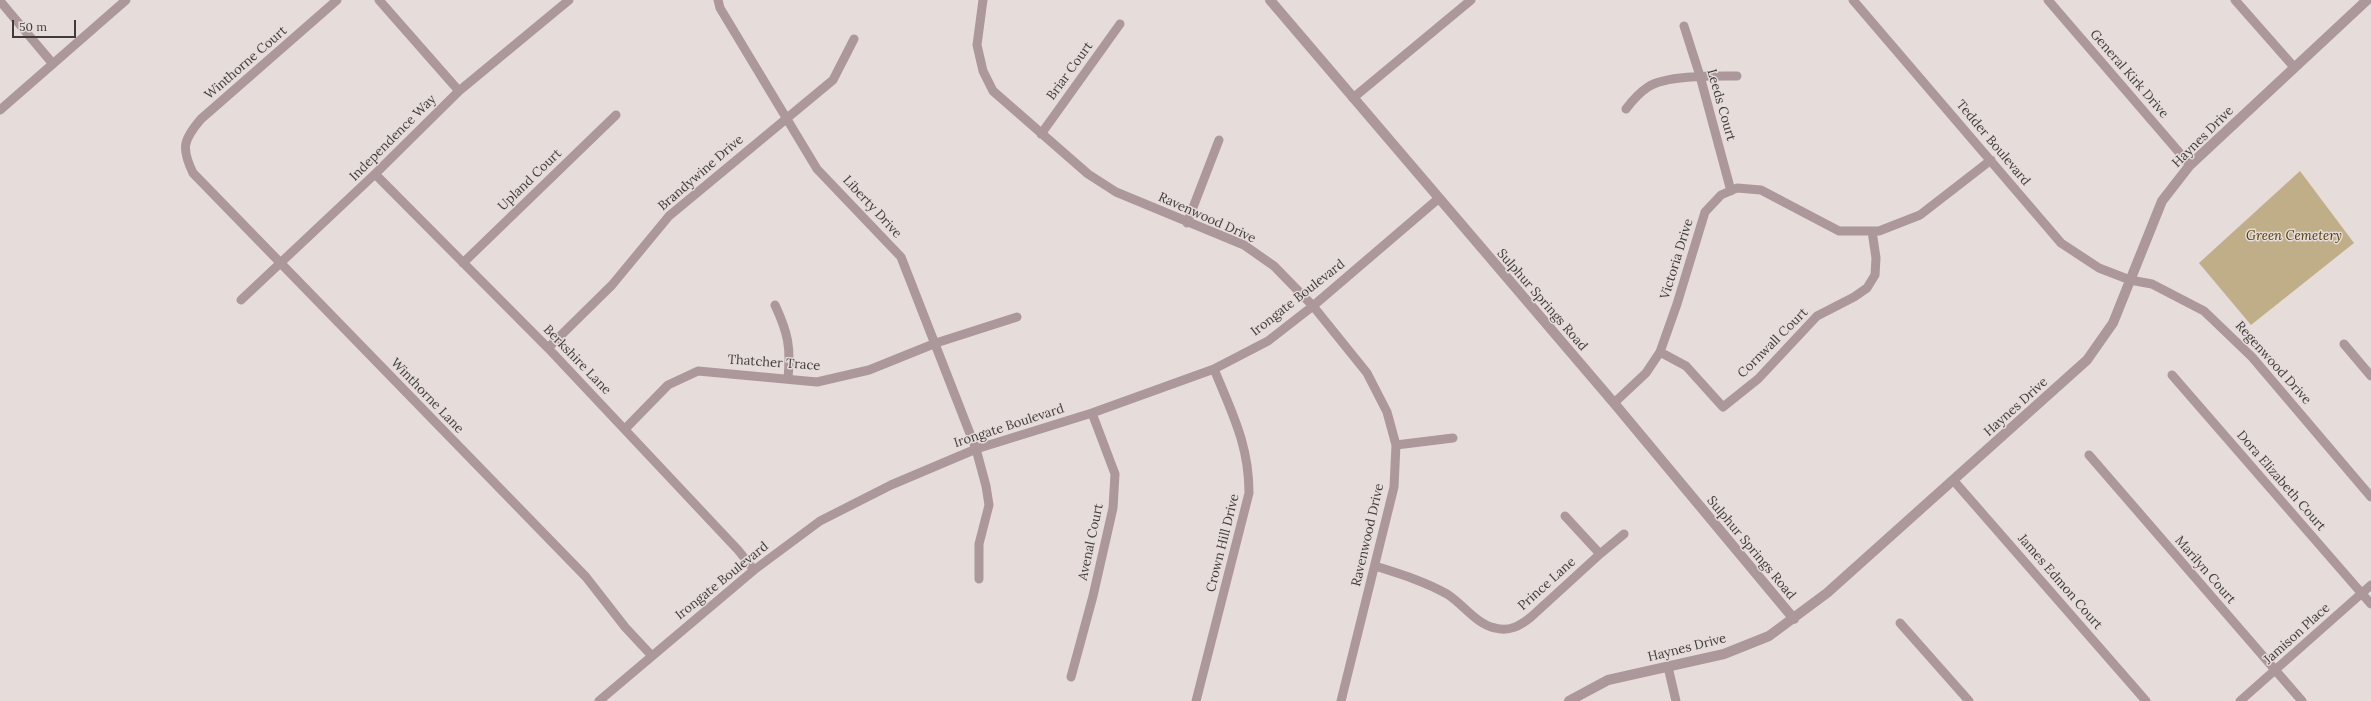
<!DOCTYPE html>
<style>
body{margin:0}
#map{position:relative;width:2371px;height:701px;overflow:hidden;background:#e6dcda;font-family:Lora,serif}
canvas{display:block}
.scale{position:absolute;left:12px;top:20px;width:64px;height:18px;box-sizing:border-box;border:2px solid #3f3b3a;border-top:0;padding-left:5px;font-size:12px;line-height:14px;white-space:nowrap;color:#3f3b3a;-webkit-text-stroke:3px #e6dcda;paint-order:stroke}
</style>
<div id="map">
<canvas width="2371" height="701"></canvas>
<div class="scale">50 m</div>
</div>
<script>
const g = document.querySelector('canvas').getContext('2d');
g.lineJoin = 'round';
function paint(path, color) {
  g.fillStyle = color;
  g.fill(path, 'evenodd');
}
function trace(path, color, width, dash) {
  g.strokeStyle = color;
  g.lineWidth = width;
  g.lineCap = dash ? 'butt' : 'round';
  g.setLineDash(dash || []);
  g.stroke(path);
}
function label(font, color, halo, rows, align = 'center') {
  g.font = font + ' Lora,serif';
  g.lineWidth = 3;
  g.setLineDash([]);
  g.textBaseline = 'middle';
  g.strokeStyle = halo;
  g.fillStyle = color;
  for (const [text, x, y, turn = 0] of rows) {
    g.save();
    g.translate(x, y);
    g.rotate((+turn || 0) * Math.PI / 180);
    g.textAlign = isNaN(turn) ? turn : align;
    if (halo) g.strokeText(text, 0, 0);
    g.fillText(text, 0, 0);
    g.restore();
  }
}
const green = new Path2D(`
 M2300 171 2354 243 2251 325 2199 263Z`);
const minor = new Path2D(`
 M337 0 201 119C183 140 181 148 193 173L586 577 625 627 652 656
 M379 0 459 91
 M718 0 720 8 817 169 901 257 976 449 986 486 989 505 979 544V579
 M983 0 977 45 983 71 993 91 1088 174 1116 192 1244 245 1274 266 1313 306 1367 373 1387 412 1396 445 1394 487 1341 701
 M1853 0 2061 243 2099 268 2130 280 2152 284 2204 311 2252 357 2371 497
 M2048 0 2190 165
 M2235 0 2294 67
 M0 1 53 64
 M1684 26 1700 76 1731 191
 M1353 98 1471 0
 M1626 109C1632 101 1639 93 1648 87 1666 75 1714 76 1737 76
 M0 110 126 0
 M1041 134 1120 24
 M375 174 548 348 738 550 754 570
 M1187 223 1219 140
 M463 263 616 115
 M241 300 375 174 459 91 569 0
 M775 305C788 333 791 347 788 378
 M2344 344 2371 376
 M548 348 612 285 669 216 833 80 854 39
 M1660 352 1686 366 1723 407 1758 379 1817 316 1854 297 1867 288 1875 275 1876 258 1872 231
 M2172 375 2371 604
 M1614 403 1646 373 1660 352 1677 304 1705 212 1721 195 1737 188 1761 190 1839 231H1879L1920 215 1991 160
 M625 429 668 385 698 371 817 382 869 370 936 343 1017 317
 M1396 445 1453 438
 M2089 455 2302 701
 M1954 481 2146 701
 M1565 516 1600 554
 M1375 566C1400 574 1424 581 1447 594 1463 604 1476 624 1495 628 1509 632 1520 626 1531 617L1600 554 1624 534
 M1900 623 1969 701
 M1668 667 1676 701
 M1071 677 1093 596 1113 508 1115 474 1092 413
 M599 701 754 570 820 521 891 485 976 449 1092 413 1214 369 1268 341 1313 306 1438 199
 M1196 701 1249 493C1249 445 1232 413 1214 369
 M2240 701 2371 585`);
const tertiary = new Path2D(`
 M1270 0 1614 403 1794 619
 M1569 701 1608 680 1724 654 1769 636 1827 593 2087 360 2113 323 2162 201 2190 165 2367 0`);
const streetNames = [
 ["Winthorne Court",246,63,-41],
 ["Briar Court",1070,71,-54],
 ["General Kirk Drive",2129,74,49],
 ["Leeds Court",1721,105,74],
 ["Haynes Drive",2203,137,-45],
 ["Independence Way",393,138,-45],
 ["Tedder Boulevard",1993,143,50],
 ["Brandywine Drive",701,173,-41],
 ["Upland Court",530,180,-44],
 ["Liberty Drive",872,207,47],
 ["Ravenwood Drive",1207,218,24],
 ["Victoria Drive",1677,259,-73],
 ["Irongate Boulevard",1298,298,-38],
 ["Sulphur Springs Road",1542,300,49],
 ["Cornwall Court",1773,343,-45],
 ["Berkshire Lane",577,360,46],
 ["Thatcher Trace",774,363,4],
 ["Regenwood Drive",2273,363,48],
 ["Winthorne Lane",427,396,46],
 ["Haynes Drive",2016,407,-42],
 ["Irongate Boulevard",1009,426,-18],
 ["Dora Elizabeth Court",2281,481,49],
 ["Ravenwood Drive",1368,535,-77],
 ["Avenal Court",1091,542,-78],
 ["Crown Hill Drive",1223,543,-76],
 ["Sulphur Springs Road",1751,548,50],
 ["Marilyn Court",2205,570,49],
 ["Irongate Boulevard",722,581,-39],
 ["James Edmon Court",2060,582,49],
 ["Prince Lane",1547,584,-42],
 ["Jamison Place",2297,634,-42],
 ["Haynes Drive",1687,648,-14]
];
const parkNames = [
 ["Green Cemetery",2294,236]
];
paint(green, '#bfae88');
trace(minor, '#ac979a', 9);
trace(tertiary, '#ac979a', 10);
label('13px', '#3f3b3a', '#e6dcda', streetNames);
label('italic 13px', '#4f3b07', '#e6dcda', parkNames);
</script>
